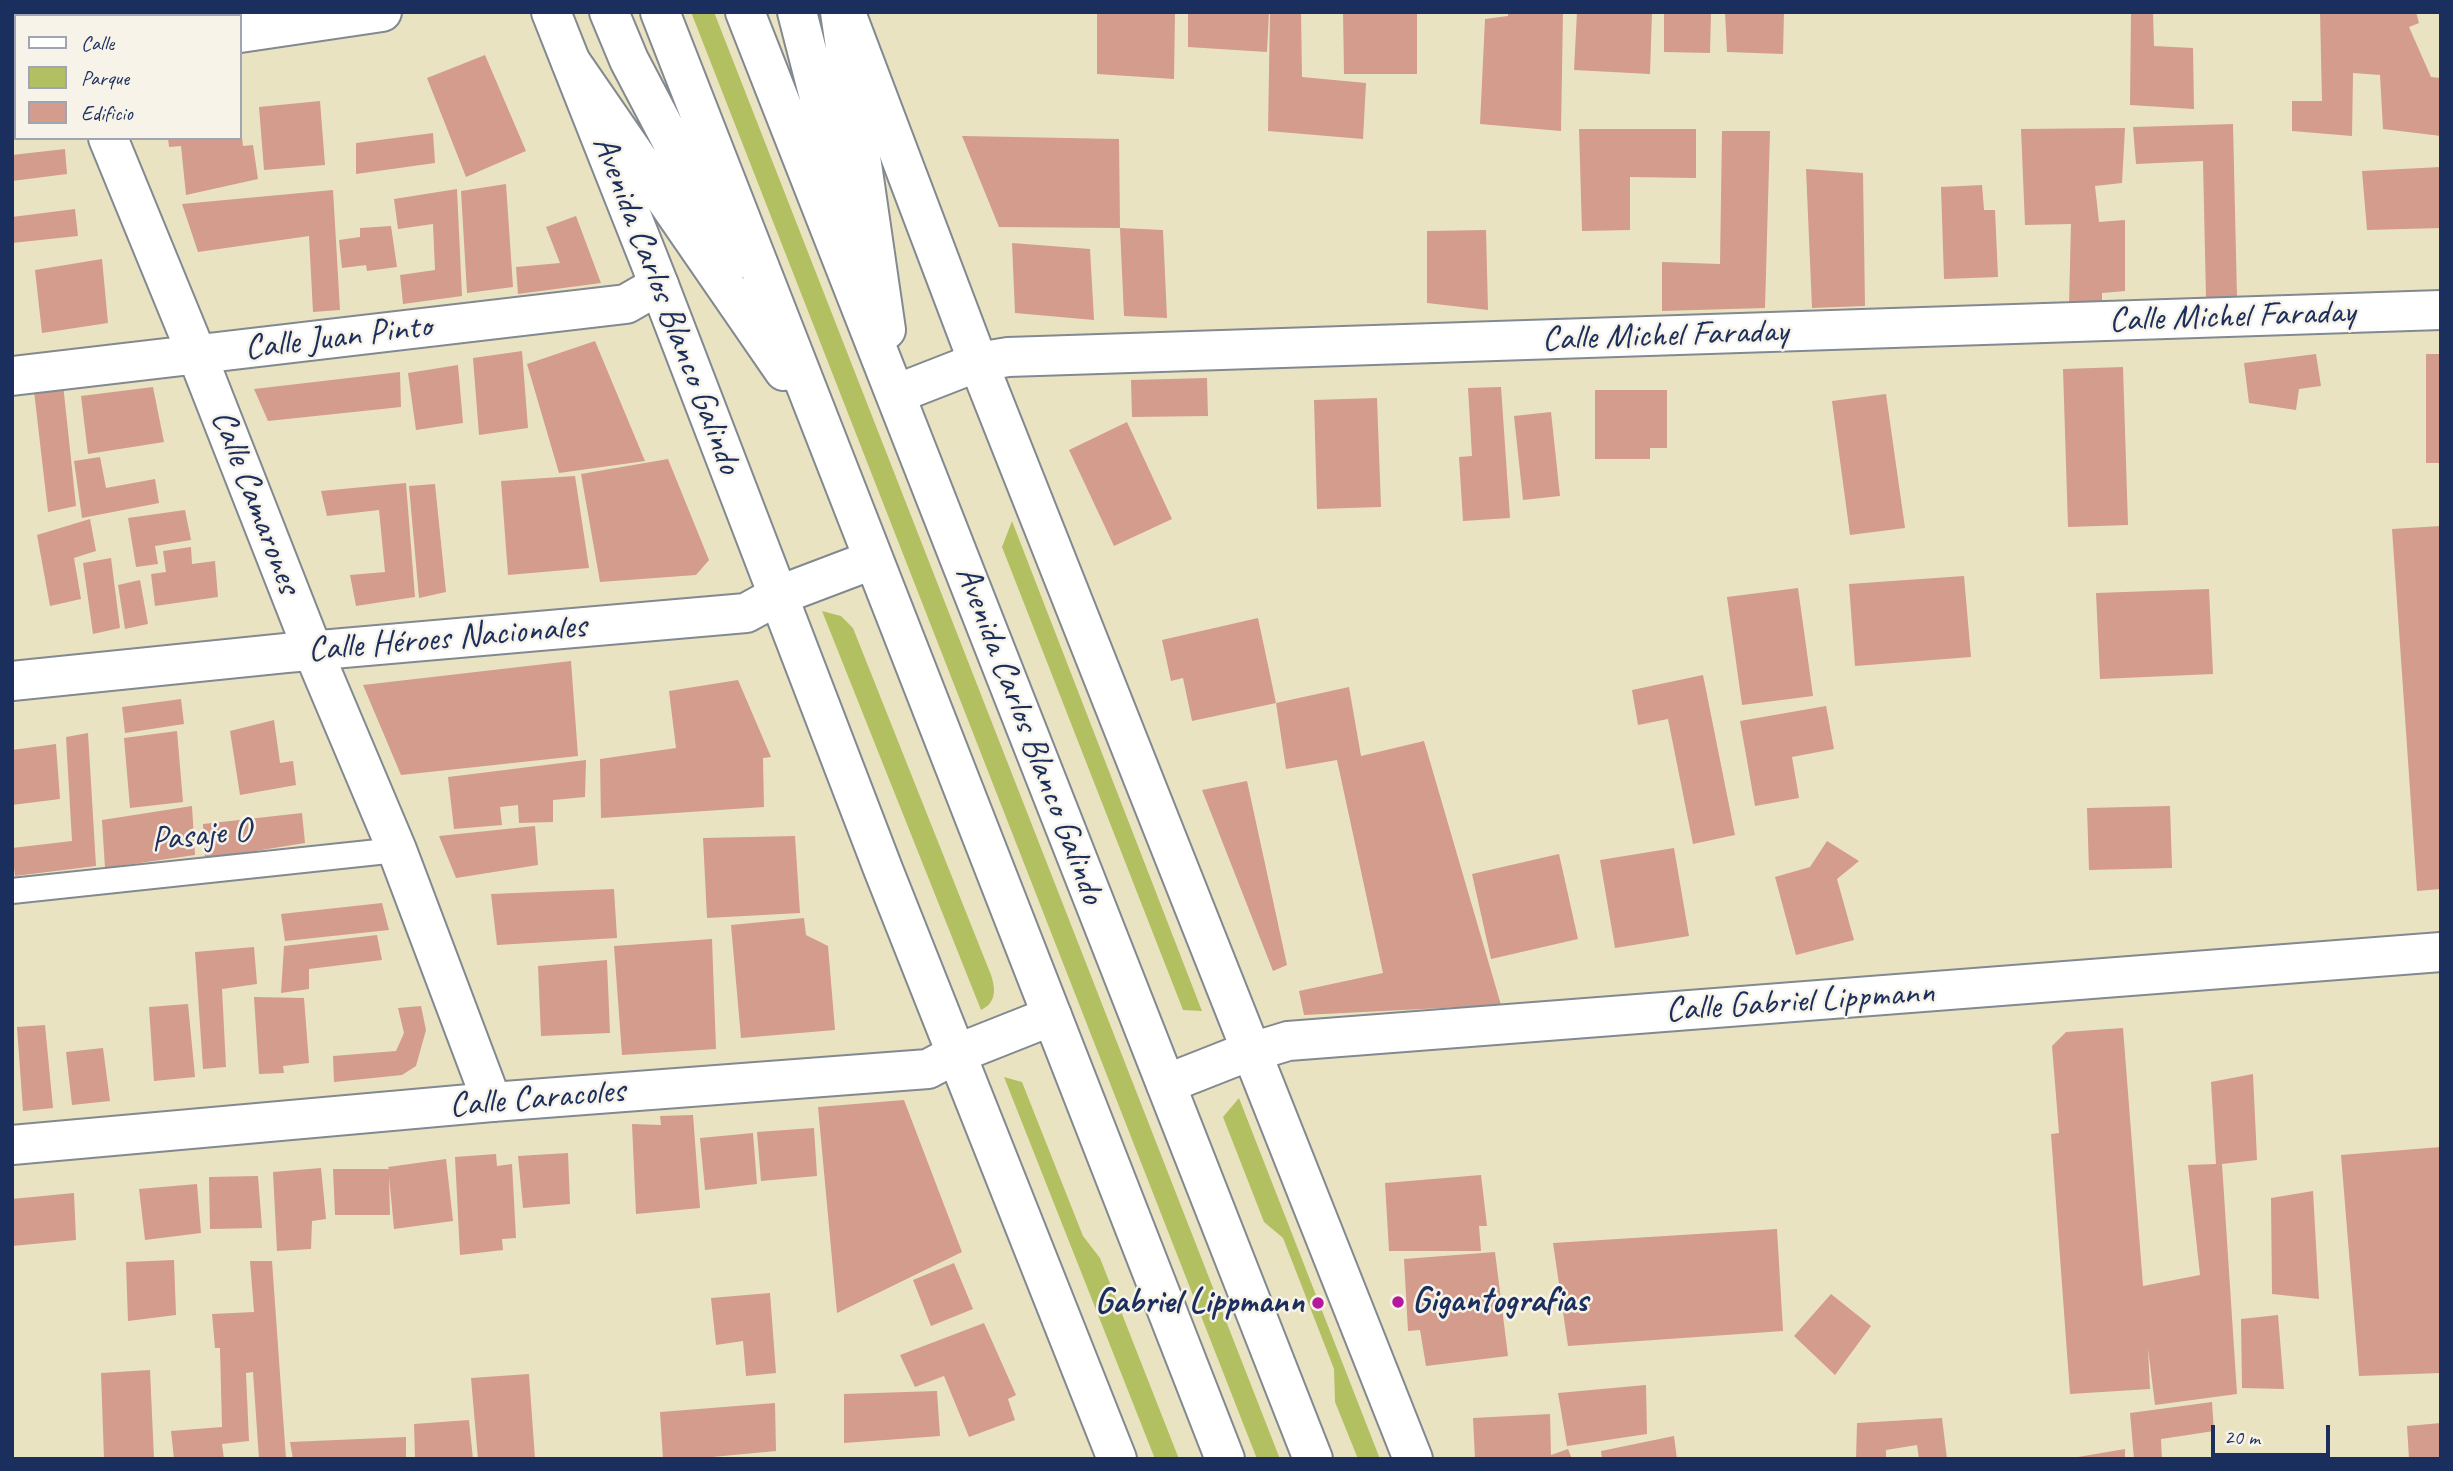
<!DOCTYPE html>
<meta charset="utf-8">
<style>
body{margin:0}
#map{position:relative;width:2453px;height:1471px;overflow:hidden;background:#eae3c2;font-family:Caveat,sans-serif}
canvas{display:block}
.frame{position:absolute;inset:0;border:14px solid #1b2f5e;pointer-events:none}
.legend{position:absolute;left:14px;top:14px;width:228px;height:126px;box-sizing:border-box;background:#f7f3e8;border:2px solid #9fa5b1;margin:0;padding:9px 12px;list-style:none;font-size:21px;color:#1b2f5e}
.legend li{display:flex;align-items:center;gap:14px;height:35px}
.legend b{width:35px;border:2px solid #9fa5b1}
.scale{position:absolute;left:2211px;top:1425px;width:119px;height:32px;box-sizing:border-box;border:4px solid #1b2f5e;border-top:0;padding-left:9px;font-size:21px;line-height:24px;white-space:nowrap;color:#1b2f5e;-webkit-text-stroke:5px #f7f3e8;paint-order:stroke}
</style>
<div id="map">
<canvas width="2453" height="1471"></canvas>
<div class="frame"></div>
<ul class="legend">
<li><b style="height:9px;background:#fff"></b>Calle</li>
<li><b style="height:19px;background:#b3c062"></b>Parque</li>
<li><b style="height:19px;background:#d39c8d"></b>Edificio</li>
</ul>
<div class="scale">20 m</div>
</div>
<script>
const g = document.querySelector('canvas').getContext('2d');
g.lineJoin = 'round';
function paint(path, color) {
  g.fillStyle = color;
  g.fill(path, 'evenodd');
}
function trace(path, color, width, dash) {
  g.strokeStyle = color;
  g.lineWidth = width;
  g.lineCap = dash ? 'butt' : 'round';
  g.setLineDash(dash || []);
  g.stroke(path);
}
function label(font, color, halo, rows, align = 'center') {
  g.font = font + ' Caveat,sans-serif';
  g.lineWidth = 5;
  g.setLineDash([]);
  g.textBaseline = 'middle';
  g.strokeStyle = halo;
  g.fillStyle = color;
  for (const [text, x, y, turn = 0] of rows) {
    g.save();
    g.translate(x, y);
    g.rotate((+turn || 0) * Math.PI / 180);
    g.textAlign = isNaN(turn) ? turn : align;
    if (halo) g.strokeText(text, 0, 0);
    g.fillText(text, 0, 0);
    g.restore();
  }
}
const green = new Path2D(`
 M691 12H714L1280 1459H1257Z
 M1012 521 1202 1011 1183 1010 1002 547Z
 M822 611 841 616 853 628 991 975C996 990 996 1003 981 1010Z
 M1004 1077 1022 1082 1083 1236 1100 1258 1179 1459H1155Z
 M1239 1098 1380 1459H1358L1335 1402 1334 1369 1283 1238 1264 1222 1223 1117Z`);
const building = new Path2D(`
 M1097 12H1175L1174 79 1097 74Z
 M1188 12H1269L1267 52 1188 47Z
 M1270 12H1301L1302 77 1366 83 1363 139 1268 131Z
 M1343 12H1417V74H1344Z
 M1508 12H1563L1561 131 1480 124 1485 19 1508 16Z
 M1577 12H1652L1650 74 1574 70Z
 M1664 12H1711L1710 53 1664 52Z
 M1725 12H1784L1783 54 1727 52Z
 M2131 12H2153L2154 46 2193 48 2194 109 2130 105Z
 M2320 12H2416L2419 23 2409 27 2431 77 2441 78V136L2383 129 2380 75 2353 73 2352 136 2292 131V101H2322Z
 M485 55 526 151 466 177 427 78Z
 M320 101 325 165 264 170 259 107Z
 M2233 124 2237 297 2206 298 2203 161 2136 164 2133 127Z
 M2125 128 2122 183 2095 186 2099 222 2125 220V291L2102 293V309L2069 305 2071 224 2025 225 2021 129Z
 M1579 129H1696V178L1630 177V230L1582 231Z
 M1722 131H1770L1765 308 1662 311V262L1720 264Z
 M433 133 435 163 356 174V143Z
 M962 136 1119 139 1120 228 999 227Z
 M168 138H242L243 146 253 145 258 179 186 195 181 146 169 147Z
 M65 149 67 174 12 181V155Z
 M2441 167V228L2367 230 2362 171Z
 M1806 169 1863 173 1865 306 1812 308Z
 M506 184 513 287 467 293 461 191Z
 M1982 185 1984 210H1995L1998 277 1944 279 1941 187Z
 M457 189 462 296 403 304 400 275 435 270 433 224 398 229 394 199Z
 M333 190 340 310 313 312 309 236 198 252 182 204Z
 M75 209 78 236 12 243V217Z
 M576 216 601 283 518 294 516 267 560 263 546 227Z
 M391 226 397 267 367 271 366 265 342 268 339 240 360 237V228Z
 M1120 228 1163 230 1167 318 1124 316Z
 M1486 230 1488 310 1427 303V231Z
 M1012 243 1090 249 1094 320 1015 313Z
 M102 259 108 323 42 333 35 270Z
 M595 341 645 461 559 473 527 364Z
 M522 351 528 428 479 435 473 358Z
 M2316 354 2321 386 2299 389 2296 410 2249 403 2244 363Z
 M2426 354H2441V463H2426Z
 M458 365 463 423 416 430 408 373Z
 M2123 367 2128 525 2068 527 2063 369Z
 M400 372 401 407 268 421 254 389Z
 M1207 378 1208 416 1132 417 1131 380Z
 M63 384 76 506 48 512 34 391Z
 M153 387 164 442 88 454 81 396Z
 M1501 387 1510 518 1463 521 1459 457 1472 456 1468 388Z
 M1595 390H1667V448H1650V459H1595Z
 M1886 394 1905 528 1850 535 1832 401Z
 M1377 398 1381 507 1317 509 1314 400Z
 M1551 412 1560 496 1523 500 1514 416Z
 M1127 422 1172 519 1114 546 1069 450Z
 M100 457 106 488 155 479 159 503 82 518 74 461Z
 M668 459 709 560 696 575 600 582 581 474Z
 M575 476 589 568 508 575 501 481Z
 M406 483 415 597 356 606 350 575 385 572 379 510 327 516 321 491Z
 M435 484 446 592 419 598 409 486Z
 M185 510 191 540 155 546 158 564 136 567 128 518Z
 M90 519 96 551 74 558 81 599 50 606 37 535Z
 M2441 526V889L2417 891 2392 529Z
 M191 547 192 564 215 561 218 597 155 606 151 574 166 572 163 551Z
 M111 558 120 628 93 634 83 563Z
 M1964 576 1971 657 1855 666 1849 584Z
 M140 580 148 624 125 629 118 585Z
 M1798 588 1813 696 1742 705 1727 597Z
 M2209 589 2213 674 2100 679 2096 593Z
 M1258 618 1276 703 1192 721 1183 678 1171 681 1162 640Z
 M571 661 578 756 401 775 363 685Z
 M1703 675 1735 835 1693 844 1668 719 1638 725 1632 690Z
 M738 680 771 757 763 758 764 807 601 818 600 759 676 748 669 691Z
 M1349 687 1361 756 1424 741 1501 1005 1304 1015 1299 991 1383 973 1337 760 1286 769 1276 703Z
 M181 699 184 724 125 733 122 707Z
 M1826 706 1834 749 1792 757 1799 798 1755 806 1740 721Z
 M274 720 280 763 293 761 296 785 240 795 230 731Z
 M177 731 183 802 130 808 124 738Z
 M88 733 96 866 15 876 12 848 72 841 66 737Z
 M56 744 60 799 12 805V750Z
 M586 760 585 797 553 800V822L519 823 518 805 500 807 502 825 454 829 448 777Z
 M1247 781 1287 965 1273 971 1202 790Z
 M192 806 195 855 105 868 102 820Z
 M2170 806 2172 868 2089 870 2087 808Z
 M302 813 305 843 205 859 203 824Z
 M535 826 538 865 456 878 439 836Z
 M795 836 800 913 707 918 703 838Z
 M1827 841 1859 861 1837 879 1854 940 1796 955 1775 877 1810 867Z
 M1674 848 1689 936 1615 948 1600 860Z
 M1559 854 1578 939 1491 959 1472 874Z
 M614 889 617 938 497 945 491 894Z
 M382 903 389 930 285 941 281 914Z
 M804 918 806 935 828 946 835 1030 741 1038 731 925Z
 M377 935 382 960 309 969V989L281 993 284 946Z
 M712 939 716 1049 622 1055 614 946Z
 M254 947 257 984 222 989 226 1067 203 1069 195 952Z
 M607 960 610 1033 541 1036 538 966Z
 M254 997 304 998 309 1063 283 1066 284 1073 259 1074Z
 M188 1004 195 1077 154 1081 149 1007Z
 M421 1006 426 1030 416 1066 402 1075 334 1082 333 1056 396 1051 404 1033 398 1008Z
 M45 1025 53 1108 23 1111 17 1027Z
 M2123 1028 2143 1286 2200 1275 2188 1165 2216 1164 2211 1082 2253 1074 2257 1160 2222 1164 2237 1394 2155 1405 2148 1348 2150 1389 2070 1394 2051 1134 2059 1133 2052 1046 2066 1032Z
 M103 1048 110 1101 72 1105 66 1052Z
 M904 1100 962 1252 837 1313 818 1107Z
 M693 1115 700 1208 636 1214 632 1124 661 1125 660 1116Z
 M814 1128 817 1176 761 1181 757 1132Z
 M753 1133 757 1184 705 1190 700 1138Z
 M2441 1147V1373L2359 1376 2341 1155Z
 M568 1153 570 1204 523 1208 518 1156Z
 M496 1154 497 1166 512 1164 516 1238 502 1239 503 1250 460 1255 455 1157Z
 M446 1159 453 1221 394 1229 389 1176 390 1215H335L333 1169H389L388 1167Z
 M321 1168 326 1219 312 1221 311 1249 277 1251 273 1172Z
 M1481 1175 1487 1226H1479L1481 1251H1389L1385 1183Z
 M258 1176 262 1228 210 1229 209 1177Z
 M197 1184 201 1233 145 1240 139 1189Z
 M2313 1191 2319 1299 2272 1294 2271 1198Z
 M74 1193 76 1240 12 1246V1199Z
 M1777 1229 1783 1331 1568 1346 1553 1243Z
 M1495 1252 1508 1356 1426 1366 1420 1330 1408 1331 1404 1259Z
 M174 1260 176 1315 128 1321 126 1262Z
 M250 1261H272L286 1459H259L253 1372 246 1373 249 1441 222 1444 224 1459H174L171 1431 222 1427 220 1348H215L212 1314 254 1312Z
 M954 1263 973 1309 931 1326 913 1280Z
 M770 1293 776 1373 746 1376 743 1341 716 1345 711 1298Z
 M1831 1294 1871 1326 1835 1375 1794 1336Z
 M2278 1315 2284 1389 2242 1388 2241 1319Z
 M984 1323 1016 1395 1008 1399 1015 1420 969 1437 944 1376 915 1387 900 1355Z
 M150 1370 154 1459H104L101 1373Z
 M529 1374 535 1459H478L471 1378Z
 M1646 1385 1647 1434 1567 1446 1558 1393Z
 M937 1391 940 1436 844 1443V1394Z
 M2212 1402 2214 1431 2161 1439 2162 1459H2134L2130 1413Z
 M775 1403 776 1451 691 1459H663L660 1412Z
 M1550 1414 1551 1455 1568 1449 1572 1459H1475L1473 1418Z
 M1942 1418 1947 1459H1919L1917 1445 1886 1450V1459H1856L1857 1423Z
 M469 1420 473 1459H415L414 1424Z
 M2441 1423V1459H2409L2407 1426Z
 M1674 1436 1677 1459H1602L1601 1451Z
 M406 1437V1459H293L290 1442Z
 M2125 1449V1459H2078V1457Z`);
const service = new Path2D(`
 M12 891 397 850`);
const minor = new Path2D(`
 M57 12 59 16
 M240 33 382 12
 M12 66 16 65
 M108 138 197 355 313 651 397 850 492 1102
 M12 376 626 304 659 285
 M896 394 978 362 1008 357 2441 310
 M1166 1084 1232 1058 1288 1041 2441 952`);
const tertiary = new Path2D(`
 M551 12 659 285 883 869 1117 1459
 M849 21 978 362 1413 1459
 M12 681 286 653 746 613 777 596 872 560
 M12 1145 492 1102 928 1069 956 1054 1052 1016`);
const trunk = new Path2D(`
 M609 12 629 60 734 260
 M660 12 1225 1459
 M745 12 1313 1459
 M797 12 854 233
 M840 12 886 330
 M571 62 784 371`);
const markers = [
 [1398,1302,7,"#b5179e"],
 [1318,1303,7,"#b5179e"]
];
const streetNames = [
 ["Avenida Carlos Blanco Galindo",666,305,69],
 ["Calle Michel Faraday",2232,317,-2],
 ["Calle Michel Faraday",1665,336,-2],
 ["Calle Juan Pinto",338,338,-7],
 ["Calle Camarones",255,502,69],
 ["Calle Héroes Nacionales",447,639,-5],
 ["Avenida Carlos Blanco Galindo",1029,735,69],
 ["Pasaje O",201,836,-6],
 ["Calle Gabriel Lippmann",1800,1002,-4],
 ["Calle Caracoles",537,1099,-5]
];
const poiNames = [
 ["Gigantografias",1412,1302],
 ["Gabriel Lippmann",1304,1303,"right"]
];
paint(green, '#b3c062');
paint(building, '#d39c8d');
trace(service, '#828990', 28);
trace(minor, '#828990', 42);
trace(tertiary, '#828990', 42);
trace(trunk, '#828990', 42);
trace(service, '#fff', 24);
trace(minor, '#fff', 38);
trace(tertiary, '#fff', 38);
trace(trunk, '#fff', 38);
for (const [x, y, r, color] of markers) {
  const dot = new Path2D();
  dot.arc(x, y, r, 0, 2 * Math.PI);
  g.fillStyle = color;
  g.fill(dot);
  trace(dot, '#f7f3e8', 2.5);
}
label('35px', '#1b2f5e', '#f7f3e8', streetNames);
label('bold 35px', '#1b2f5e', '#f7f3e8', poiNames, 'left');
</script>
